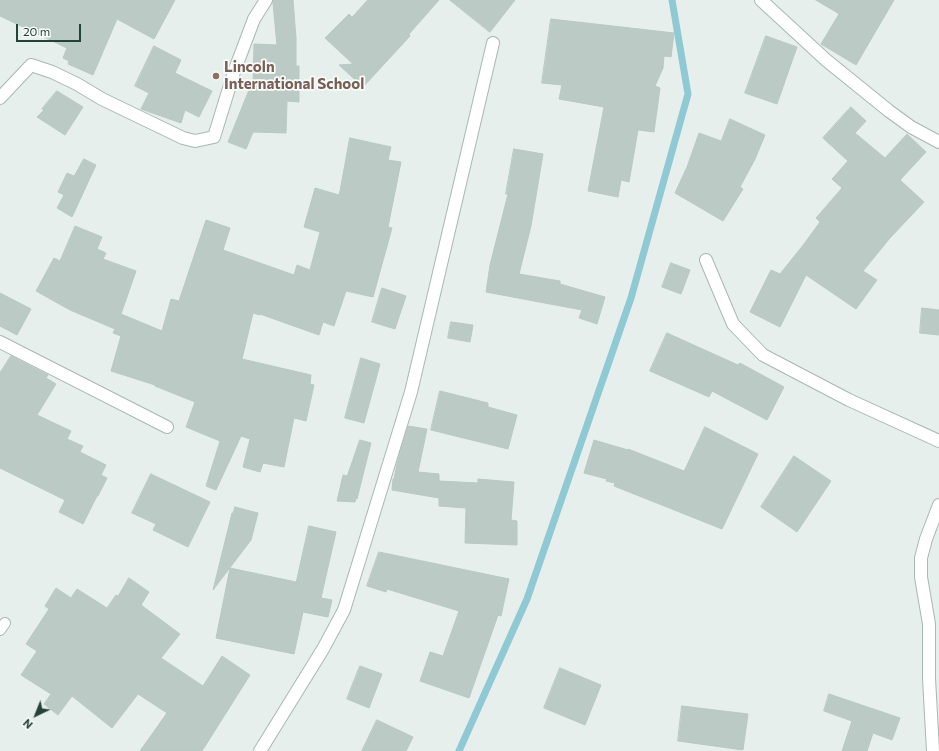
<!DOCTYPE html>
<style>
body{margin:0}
#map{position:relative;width:939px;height:751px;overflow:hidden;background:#e6efeb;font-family:Commissioner,sans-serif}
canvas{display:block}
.north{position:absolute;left:16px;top:695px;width:40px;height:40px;-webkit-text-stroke:3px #f7fbf9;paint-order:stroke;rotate:223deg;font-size:11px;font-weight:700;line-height:16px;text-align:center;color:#24423a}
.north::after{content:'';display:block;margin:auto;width:14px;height:18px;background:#24423a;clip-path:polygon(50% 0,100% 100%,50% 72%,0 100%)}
.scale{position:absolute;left:16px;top:24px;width:65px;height:18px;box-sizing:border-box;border:2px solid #24423a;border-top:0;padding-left:5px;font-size:12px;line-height:14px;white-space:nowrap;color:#24423a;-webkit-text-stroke:3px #f7fbf9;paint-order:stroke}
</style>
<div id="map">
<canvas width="939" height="751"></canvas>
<div class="north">N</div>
<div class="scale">20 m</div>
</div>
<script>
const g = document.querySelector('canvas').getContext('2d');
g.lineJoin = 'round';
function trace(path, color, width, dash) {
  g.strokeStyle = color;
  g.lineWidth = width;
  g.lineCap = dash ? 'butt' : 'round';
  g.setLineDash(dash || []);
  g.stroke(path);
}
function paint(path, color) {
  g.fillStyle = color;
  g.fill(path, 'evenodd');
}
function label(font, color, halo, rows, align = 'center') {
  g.font = font + ' Commissioner,sans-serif';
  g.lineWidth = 3.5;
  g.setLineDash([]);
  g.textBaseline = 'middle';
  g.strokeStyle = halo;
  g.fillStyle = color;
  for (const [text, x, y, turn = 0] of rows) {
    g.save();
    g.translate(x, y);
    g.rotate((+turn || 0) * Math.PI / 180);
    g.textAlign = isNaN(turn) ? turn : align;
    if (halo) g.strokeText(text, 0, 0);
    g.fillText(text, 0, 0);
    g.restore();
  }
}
const stream = new Path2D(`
 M459 751 527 599 631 298 688 94 672 0`);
const building = new Path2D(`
 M0 0H175L154 39 117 19 93 75 68 64 69 61 63 58 67 48 0 16Z
 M273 0H293L296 38V66H299V102L287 101 286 133 253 132 246 149 228 142 251 85H253L254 44 277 45 273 3Z
 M368 0H439L409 34 410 36 363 87 339 65 353 64 325 38 349 14 352 17Z
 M450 0H515L490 32Z
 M816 0H894L856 65 821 44 839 14Z
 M551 19 674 33 671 57 664 56 663 68 655 86 660 88 654 132 638 130 629 182 621 180 618 197 588 191 604 107 559 99 562 85 542 83Z
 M766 36 797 47 777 104 745 93Z
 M154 46 181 60 175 73 212 91 199 117 185 110 181 123 141 109 149 93 135 86Z
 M57 91 83 107 65 135 37 117 44 110 42 109Z
 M851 107 866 121 855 133 885 158 907 134 926 152 900 180 924 202 890 238 863 271 877 280 856 309 806 275 780 327 750 312 771 270 780 274 804 244 820 222 816 218 842 188 832 179 848 161 823 138Z
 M730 119 765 135 755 159 740 187 743 189 723 221 675 193 687 167 699 133 721 141Z
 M350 138 391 147 388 160 401 162 388 227 392 228 373 297 346 291 334 326 323 322 319 335 260 314V315L253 313 242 359 311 375 310 384 314 385 306 421 294 418 284 467 263 463 260 472 243 467 250 439 241 436 216 490 206 486 220 441 186 427 195 402 155 386V385L111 371 121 336 113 333 115 329 70 310 36 291 54 258 60 261 75 226 102 237 97 249 106 253 103 259 136 271 121 314 162 331 171 299 179 301 206 220 230 228 223 250 294 275 297 265 310 270 320 232 304 227 315 188 339 195Z
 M514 149 543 154 531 226 519 274 560 281V284L605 297 597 324 579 318 582 310 486 292 490 265 508 194H506Z
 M84 159 96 165 72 217 57 208 64 195 58 192 67 173 74 176Z
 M671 263 690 270 681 294 662 287Z
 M382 288 406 296 395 329 372 322Z
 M0 293 31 309 17 335 0 326Z
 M922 308 939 310V335L920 333Z
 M451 322 473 325 470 342 448 338Z
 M667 333 738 365 740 363 784 387 767 420 712 391 709 397 650 371Z
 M11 356 48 375 46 378 56 384 37 415 71 431 67 439 83 446 80 452 106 465 101 475 107 478 98 496H97L83 524 59 512 65 500 0 468V373Z
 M361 358 380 364 364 423 345 418Z
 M440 391 488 403V407L517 415 508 449 431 430Z
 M408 426 427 429 418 472 439 474V481L478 483V479L514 482 511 520 517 521V545L465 543 466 508 439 506V498L392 490 393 479H394L397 464Z
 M705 427 758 454 722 529 614 486 615 483 606 481 607 479 584 473 594 440 628 450V449L684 471Z
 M360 440 371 443 357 499 356 498 355 502 337 501 343 475 347 476Z
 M794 456 831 481 797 532 761 507Z
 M151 474 210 502 188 547 153 530 156 524 132 513Z
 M235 507 258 513 251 540 213 590 232 513H233Z
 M309 526 336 532 321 598 332 600 328 617 303 612 294 654 216 638 230 568 296 582Z
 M379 552 509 579 501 616 498 615 469 698 420 681 430 652 443 656 459 611 387 589 386 592 367 586Z
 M129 578 149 592 141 605 180 634 161 658 203 686 222 656 250 675 202 751H140L167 713 138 694 112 728 72 696 58 715 44 704 51 694 21 675 37 651 26 644 49 609 45 606 56 588 71 598 77 589 107 608 116 595 118 596Z
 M360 666 382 674 369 708 347 699Z
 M560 668 601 685 585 725 544 708Z
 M829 694 900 718 892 740 873 733 867 751H842L852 721 824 711Z
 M682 706 748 714 743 750 678 741Z
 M377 720 413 737 406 751H362Z`);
const service = new Path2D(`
 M0 630 5 623`);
const minor = new Path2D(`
 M761 0 826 60 889 111 911 127 939 142
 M0 98 31 65 52 72 77 84 102 99 183 138 195 141 214 137 234 72 254 19 266 0
 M706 260 733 324 763 355 849 400 939 441
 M0 342 167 427
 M260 751 323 649 344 610 411 392 493 43
 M933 751 929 678V624L921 577V558L926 539 939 505`);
const markers = [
 [216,76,4,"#8d6e63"]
];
const educationNames = [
 ["Lincoln",224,67],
 ["International School",224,84]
];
trace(stream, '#8ec9d4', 7);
paint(building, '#bbcac4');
trace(building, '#b8c9c2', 1);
trace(service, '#a8b8b2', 12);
trace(minor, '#a8b8b2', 14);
trace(service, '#fff', 10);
trace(minor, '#fff', 12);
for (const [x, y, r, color] of markers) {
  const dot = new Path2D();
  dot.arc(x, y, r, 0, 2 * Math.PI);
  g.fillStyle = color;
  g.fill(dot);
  trace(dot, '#f7fbf9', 1.5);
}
label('bold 15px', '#785e54', '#f7fbf9', educationNames, 'left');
</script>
